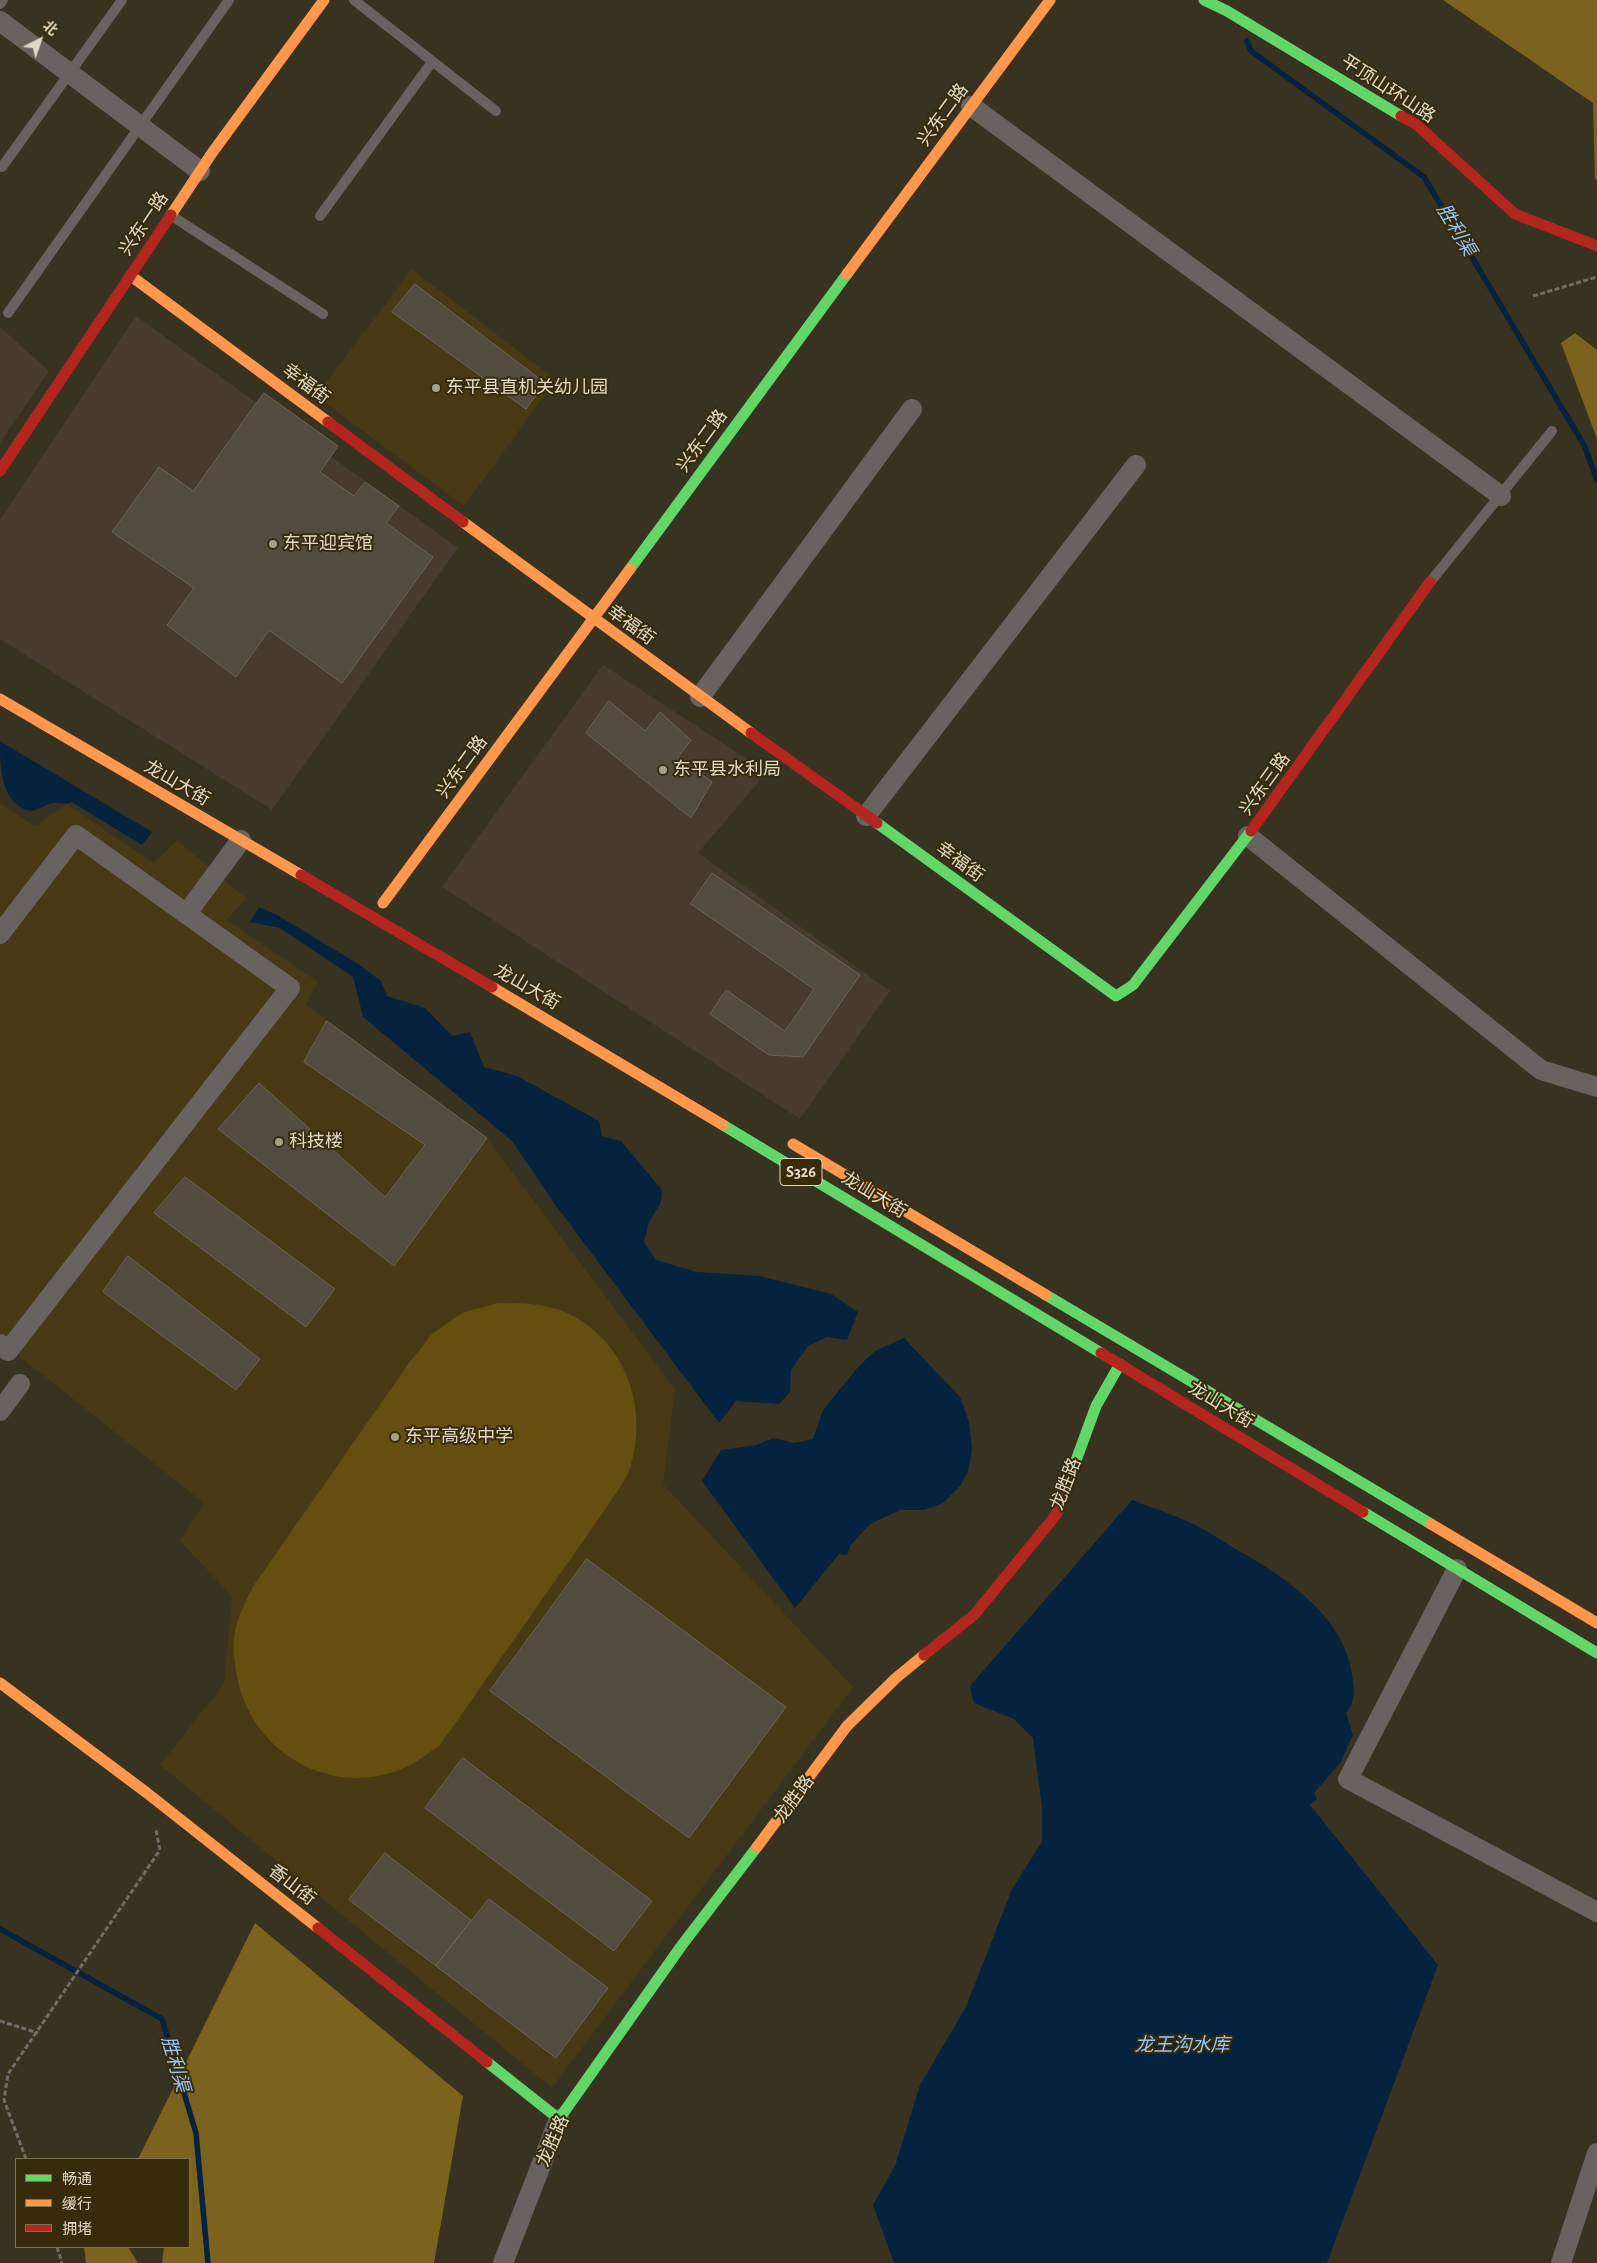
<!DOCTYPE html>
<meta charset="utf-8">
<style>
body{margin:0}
#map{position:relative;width:1597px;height:2263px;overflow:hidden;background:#383221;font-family:"Alegreya Sans","Noto Sans SC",sans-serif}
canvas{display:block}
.legend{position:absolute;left:15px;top:2158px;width:175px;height:90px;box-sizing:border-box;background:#372b0c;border:1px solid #7b7157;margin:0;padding:6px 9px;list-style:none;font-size:15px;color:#e0d9c7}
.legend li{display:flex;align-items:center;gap:10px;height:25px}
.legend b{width:25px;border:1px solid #7b7157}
.north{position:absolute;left:15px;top:15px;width:50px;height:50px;-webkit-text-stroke:4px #372b0c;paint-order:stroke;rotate:41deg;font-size:14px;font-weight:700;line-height:20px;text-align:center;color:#e0d9c7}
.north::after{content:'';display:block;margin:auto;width:18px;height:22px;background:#e0d9c7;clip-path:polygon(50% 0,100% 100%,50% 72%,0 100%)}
</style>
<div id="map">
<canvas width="1597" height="2263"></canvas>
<ul class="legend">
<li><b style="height:6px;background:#63d668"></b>畅通</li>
<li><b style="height:6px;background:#ff974d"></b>缓行</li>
<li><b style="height:6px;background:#b3261e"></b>拥堵</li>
</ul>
<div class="north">北</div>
</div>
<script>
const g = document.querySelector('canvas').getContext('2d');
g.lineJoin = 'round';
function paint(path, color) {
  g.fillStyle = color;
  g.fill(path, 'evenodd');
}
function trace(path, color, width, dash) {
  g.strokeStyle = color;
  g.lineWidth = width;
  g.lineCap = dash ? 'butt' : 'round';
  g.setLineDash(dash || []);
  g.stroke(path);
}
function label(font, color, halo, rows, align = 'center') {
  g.font = font + ' "Alegreya Sans","Noto Sans SC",sans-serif';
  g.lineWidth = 4;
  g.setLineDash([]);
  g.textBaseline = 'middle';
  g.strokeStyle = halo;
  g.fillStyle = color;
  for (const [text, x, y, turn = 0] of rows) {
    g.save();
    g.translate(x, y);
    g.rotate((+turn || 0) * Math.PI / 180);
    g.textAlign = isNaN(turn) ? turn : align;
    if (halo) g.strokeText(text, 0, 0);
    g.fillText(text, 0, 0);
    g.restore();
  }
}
const commercial = new Path2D(`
 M136 316 458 548 272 810 0 639V520Z
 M0 327 49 371 0 443Z
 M603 665 767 772 698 853 890 991 800 1119 442 887Z`);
const built = new Path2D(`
 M412 269 556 380 464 506 316 396Z
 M0 803 35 826 67 804 154 863 177 840 246 898 227 920 318 982 306 1005 487 1138 675 1390 663 1484 853 1687 552 2088 160 1765 224 1684 232 1596 180 1541 204 1503 19 1356 8 1343 0 1352Z`);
const green = new Path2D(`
 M497 1303C521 1303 545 1303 567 1313 626 1341 649 1408 630 1468 626 1480 616 1493 609 1504L440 1745C426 1755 412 1766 394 1772 323 1795 250 1748 237 1676 234 1661 232 1642 236 1627 240 1612 247 1599 254 1585L409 1363 432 1334 462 1313Z`);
const forest = new Path2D(`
 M1443 0H1597V180L1595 179 1593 103Z
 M1575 333 1597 350V439L1561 343Z
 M255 1923 463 2096 434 2263H162L164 2247H189V2159H138Z
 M84 2247H128L138 2263H86Z`);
const water = new Path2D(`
 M0 741 18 752 152 832 142 845 72 802C65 805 60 802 53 803 46 804 41 809 35 810 29 811 24 810 20 807 0 793 0 765 0 741Z
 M259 907 279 916 358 964 381 981 387 996 425 1008 452 1036 470 1032 484 1067 517 1076 599 1121 602 1136 621 1141 662 1190 661 1202 649 1222 644 1242 656 1260 697 1272 759 1276 831 1294 858 1312 847 1340 827 1337 808 1346 791 1370 790 1392 779 1404 736 1401 719 1423 554 1203 512 1141 363 1017 353 977 280 928 250 922Z
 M904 1338 960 1397 969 1422 972 1449 968 1472 960 1486 943 1503 924 1510H900L870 1524 850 1546 847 1555 839 1554 795 1608 702 1481 721 1450 756 1445 773 1438 794 1443 813 1439 823 1410 859 1366 875 1351Z
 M1132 1500C1151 1507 1171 1514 1189 1522 1203 1528 1216 1537 1229 1545 1278 1573 1343 1612 1352 1674 1354 1689 1357 1700 1346 1713L1353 1735 1340 1763 1314 1793 1317 1799 1310 1805 1438 1965 1327 2263H894L873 2205 895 2166 920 2085 966 2007 1012 1889 1042 1842V1808L1033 1738 1014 1719 974 1703 970 1686Z`);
const stream = new Path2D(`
 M1247 41 1251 51 1424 177 1584 445 1597 480
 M0 1929 162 2019 196 2133 208 2263`);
const building = new Path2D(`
 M415 284 545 383 526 409 392 312Z
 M264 393 338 446 320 472 354 496 365 482 399 506 386 523 433 557 342 683 269 630 236 677 167 625 194 588 112 532 159 467 193 491Z
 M609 701 645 731 660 712 691 740 678 757 712 782 691 818 586 733Z
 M712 873 860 975 803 1057 769 1055 710 1014 726 990 785 1031 814 989 691 904Z
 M327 1021 487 1138 394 1266 218 1129 259 1083 385 1197 425 1145 304 1062Z
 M185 1177 335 1289 306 1327 154 1213Z
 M128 1256 260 1359 236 1390 103 1292Z
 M587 1559 786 1707 689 1838 490 1691Z
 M463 1758 652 1901 614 1951 425 1808Z
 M385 1853 471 1920 436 1966 349 1900Z
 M489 1899 608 1988 556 2058 436 1966Z`);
const path = new Path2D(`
 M1533 296 1597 277
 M0 2021 38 2033
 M26 2159 4 2100 8 2074 160 1850 156 1830
 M57 2247 62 2263`);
const lane = new Path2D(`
 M354 0 496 111
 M0 4 3 0
 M2 167 122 0
 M172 216 323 314
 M320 216 432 62
 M8 313 229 0
 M1431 581 1552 431`);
const street = new Path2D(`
 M0 21 200 171
 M971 106 1501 496
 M700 697 912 409
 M866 816 1136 465
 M1248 836 1541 1070 1597 1087
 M187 913 241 840
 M0 934 76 835 290 988 8 1351 0 1344
 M0 1411 20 1384
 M1457 1569 1348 1779 1597 1912
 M503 2263 559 2119
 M1561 2263 1597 2153`);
const fast = new Path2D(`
 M1204 0 1227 11 1401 116
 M630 569 847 274
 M877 823 1116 996 1133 985 1251 831
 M723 1125 1101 1353
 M1046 1295 1431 1524
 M1067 1485 1096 1406 1120 1364
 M1363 1512 1597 1653
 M487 2062 559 2119 682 1945 757 1847`);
const slow = new Path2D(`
 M171 215 212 153 324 0
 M847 274 1050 0
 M131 276 328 422
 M463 522 751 733
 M0 699 301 875
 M383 903 630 569
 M492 987 723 1125
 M793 1144 1046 1295
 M1431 1524 1597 1623
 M0 1683 147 1793 318 1928
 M757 1847 847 1726 896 1678 924 1655`);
const jam = new Path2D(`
 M1401 116 1417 125 1515 214 1597 246
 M328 422 463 522
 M0 471 171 215
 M751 733 877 823
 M1251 831 1430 582
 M301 875 492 987
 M1101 1353 1363 1512
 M924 1655 974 1615 1056 1515 1067 1485
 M318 1928 487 2062`);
const markers = [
 [436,388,5,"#a59f8d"],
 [273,544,5,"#a59f8d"],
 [663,770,5,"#a59f8d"],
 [279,1142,5,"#a59f8d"],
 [395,1437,5,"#a59f8d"]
];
const shields = [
 [801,1172,42]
];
const shieldNames = [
 ["S326",801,1172]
];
const streetNames = [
 ["平顶山环山路",1388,89,33],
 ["兴东二路",943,115,-54],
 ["兴东一路",144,224,-56],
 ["幸福街",306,384,37],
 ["兴东二路",702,441,-54],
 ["幸福街",631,625,36],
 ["兴东二路",462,767,-54],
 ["龙山大街",177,783,30],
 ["兴东三路",1265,784,-54],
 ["幸福街",960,862,36],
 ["龙山大街",527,987,30],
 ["龙山大街",874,1195,31],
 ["龙山大街",1221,1405,31],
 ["龙胜路",1066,1484,-69],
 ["龙胜路",794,1799,-54],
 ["香山街",292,1885,38],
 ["龙胜路",553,2141,-66]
];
const poiNames = [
 ["东平县直机关幼儿园",446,388],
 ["东平迎宾馆",283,544],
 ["东平县水利局",673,770],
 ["科技楼",289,1142],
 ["东平高级中学",405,1437]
];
const waterNames = [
 ["胜利渠",1456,230,59],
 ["龙王沟水库",1182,2045],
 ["胜利渠",175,2064,74]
];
paint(commercial, '#483a2e');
paint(built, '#483915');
paint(green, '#644f11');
paint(forest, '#7b621d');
paint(water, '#05233f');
trace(stream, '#05233f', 5.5);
paint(building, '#534b3f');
trace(building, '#6c6458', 1);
trace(path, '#716c67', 3, [5, 2.5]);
trace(lane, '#686260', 10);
trace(street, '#686260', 20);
trace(fast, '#63d668', 11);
trace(slow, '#ff974d', 11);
trace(jam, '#b3261e', 11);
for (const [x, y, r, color] of markers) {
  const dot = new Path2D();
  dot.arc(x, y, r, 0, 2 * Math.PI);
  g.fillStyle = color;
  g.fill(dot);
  trace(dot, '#372b0c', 2);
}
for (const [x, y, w] of shields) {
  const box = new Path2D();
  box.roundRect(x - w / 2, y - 13.5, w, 27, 4);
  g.fillStyle = '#372b0c';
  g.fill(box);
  trace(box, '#e0d9c7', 1);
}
label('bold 16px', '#e0d9c7', null, shieldNames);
label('18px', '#e0d9c7', '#372b0c', streetNames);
label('18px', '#e0d9c7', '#372b0c', poiNames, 'left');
label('italic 19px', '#93c5fa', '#372b0c', waterNames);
</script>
